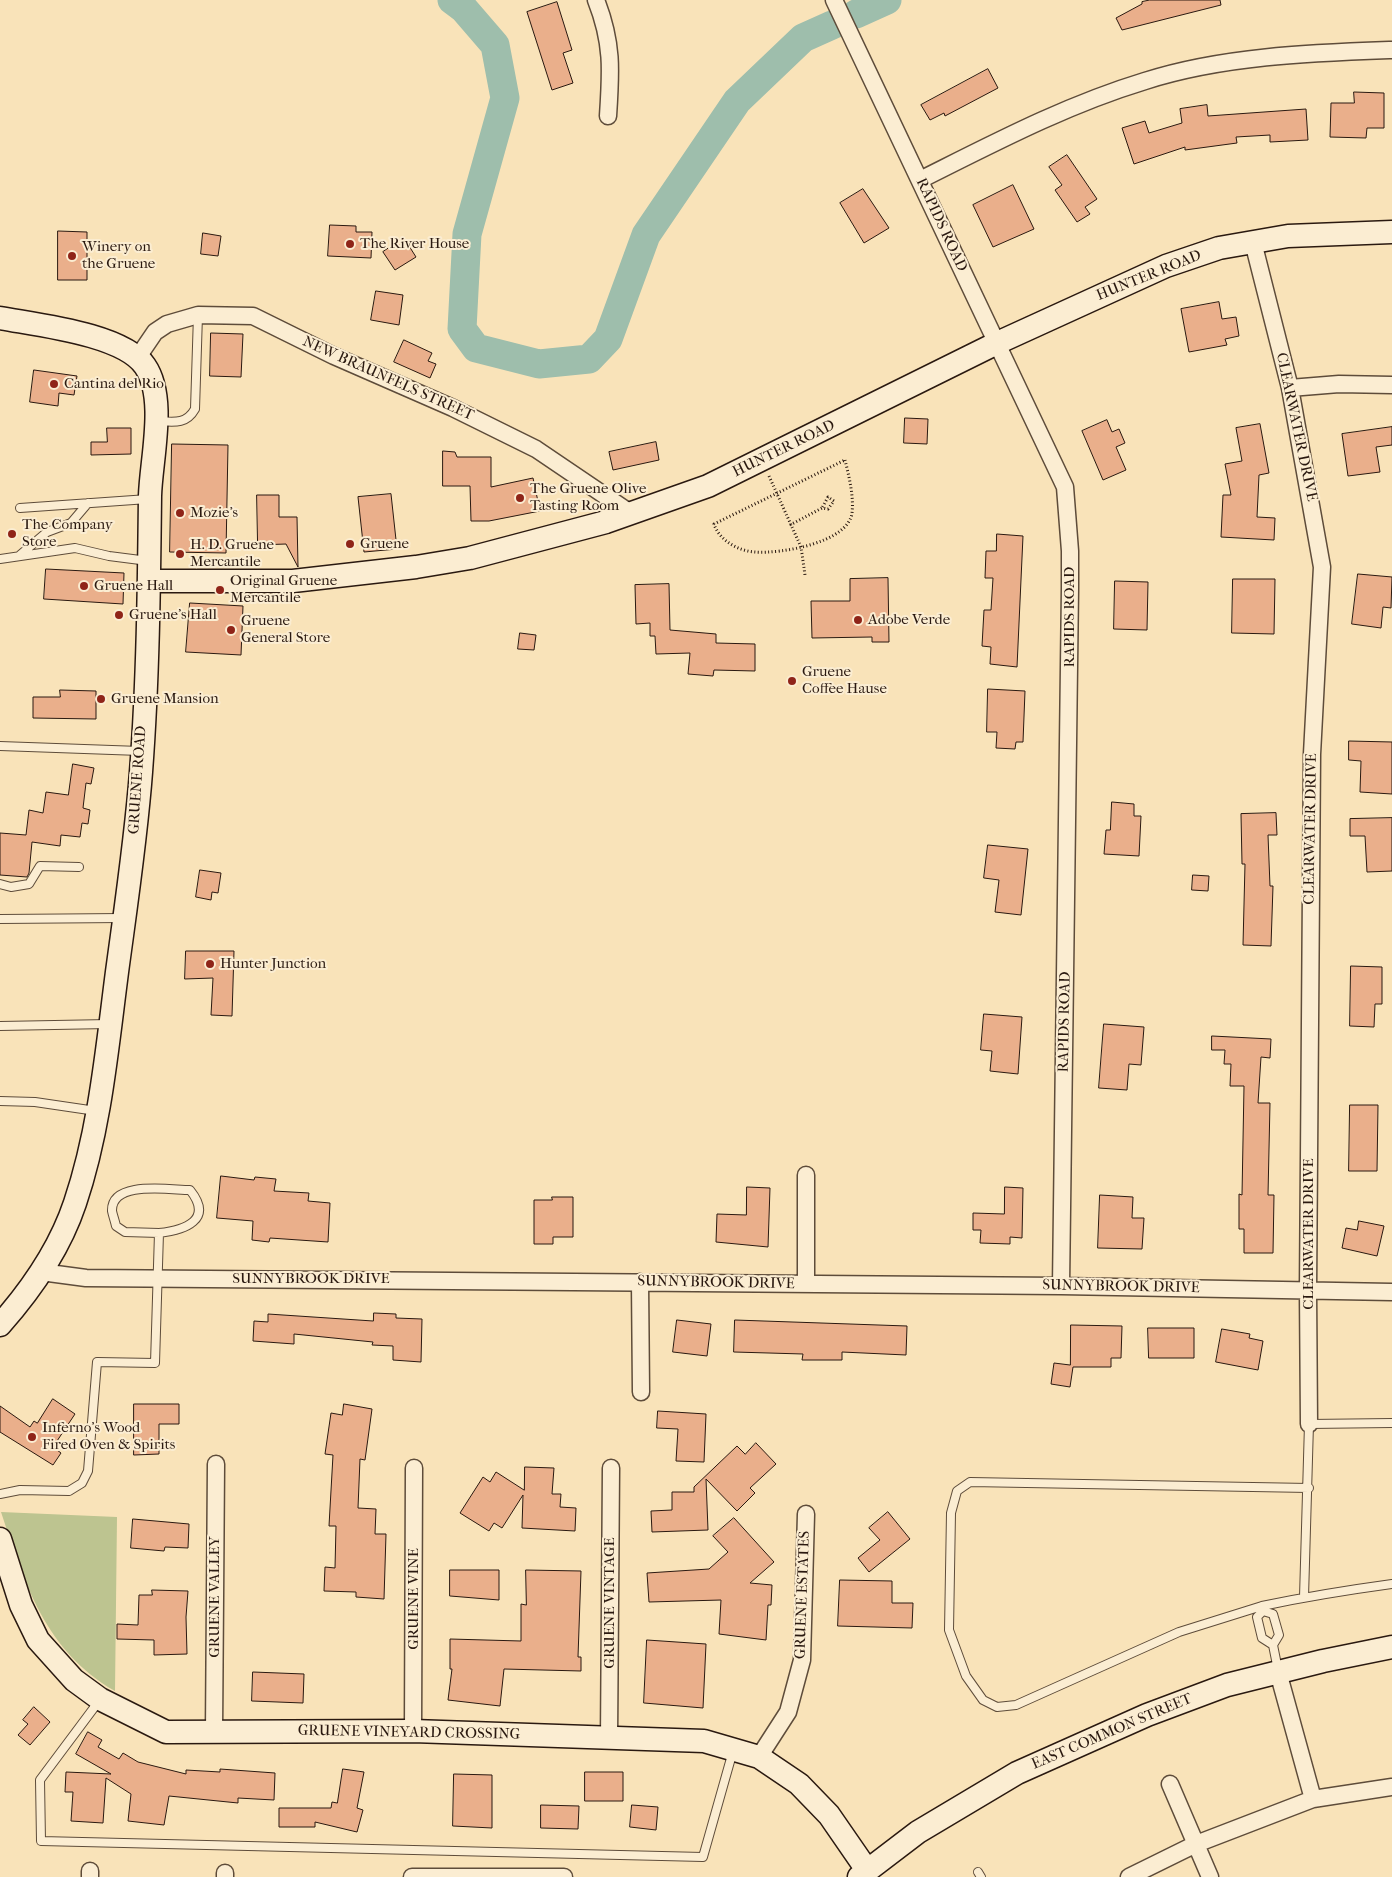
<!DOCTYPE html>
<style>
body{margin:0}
canvas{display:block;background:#f9e3b9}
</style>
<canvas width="1392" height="1877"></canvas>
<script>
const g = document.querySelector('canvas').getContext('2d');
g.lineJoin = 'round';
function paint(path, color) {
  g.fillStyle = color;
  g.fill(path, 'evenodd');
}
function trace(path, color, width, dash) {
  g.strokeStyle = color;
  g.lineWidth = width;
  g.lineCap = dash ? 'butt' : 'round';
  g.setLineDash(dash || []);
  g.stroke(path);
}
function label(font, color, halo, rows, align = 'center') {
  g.font = font + ' "IM FELL French Canon",serif';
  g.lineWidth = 4;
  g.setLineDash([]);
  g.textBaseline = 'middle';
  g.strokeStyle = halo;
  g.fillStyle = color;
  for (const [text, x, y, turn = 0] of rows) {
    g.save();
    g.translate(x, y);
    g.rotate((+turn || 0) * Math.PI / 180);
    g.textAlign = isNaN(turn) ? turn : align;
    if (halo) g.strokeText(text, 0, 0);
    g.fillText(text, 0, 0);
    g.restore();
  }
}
const green = new Path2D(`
 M1 1512 117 1517 115 1691C45 1651 25 1584 1 1512Z`);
const river = new Path2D(`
 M452 0 464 9 495 45 505 98 467 234 462 329 476 348 539 364 589 359 608 339 646 235 737 101 803 38 832 25
 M856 14 887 0`);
const building = new Path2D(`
 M1150 0H1220L1221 5 1122 30 1116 18 1142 4V2Z
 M557 2 572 50 563 53 573 83 552 90 527 12Z
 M988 69 998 88 945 116 944 113 930 120 921 105Z
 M1354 92 1384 93V128H1367L1366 138 1330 137 1331 103H1354Z
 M1207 105 1208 116 1306 109 1308 140 1270 142V135L1236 137 1237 143 1185 150V147L1134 164 1122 128 1145 121 1149 133 1182 123 1180 109Z
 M1067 155 1097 199 1085 207 1090 214 1077 222 1055 190 1062 185 1049 167Z
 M1013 185 1034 229 993 247 973 205Z
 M863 189 889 228 864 243 840 203Z
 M330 225 356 226V232H372L371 258 328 256Z
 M58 231 87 232V280H58Z
 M203 233 221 236 218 256 201 254Z
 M404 238 416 257 395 270 383 252Z
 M376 291 403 295 399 325 371 320Z
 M1219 302 1222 319 1236 317 1239 336 1225 339 1227 345 1189 352 1181 309Z
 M211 333 243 334 241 377 210 376Z
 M404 340 432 353 428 361 436 364 430 378 394 362Z
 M34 370 77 376 74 395 59 393 58 406 30 402Z
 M905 418 928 419 927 444 904 443Z
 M1107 420 1112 432 1119 429 1125 443 1116 447 1126 470 1103 480 1082 431Z
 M1260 424 1269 473 1259 475 1257 517 1275 518 1274 540 1221 537 1223 495H1231L1225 464 1242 461 1236 428Z
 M1392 427V445L1376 447 1380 472 1348 476 1342 434Z
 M107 428H131V454L91 455V442H107Z
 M656 442 659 460 613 470 609 452Z
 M172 444 228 445 226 553 170 552Z
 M443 451 455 452 457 457H491V487L533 478 540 511 489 521H471L470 486H443Z
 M391 494 397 549 364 552 358 497Z
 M257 495H279V517H297L298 567 286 544 258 545Z
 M997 534 1023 536 1017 667 990 664 991 647 982 646 984 610H991L993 578H985L986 551H996Z
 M46 569 124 573 123 604 44 599Z
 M1358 574 1392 577 1391 608 1383 607 1381 628 1352 624Z
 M888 578 889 642H872V637L812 638 811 601H850V579Z
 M1233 579H1275L1274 634 1232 633Z
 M1115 581 1148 582 1147 630 1114 629Z
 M669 584 670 630 716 634V643L755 644V671L714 670 713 676 688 674 690 653 656 654 655 636H650V623L636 624 635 585Z
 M190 603 243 606 241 655 186 652Z
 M520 633 536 635 534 650 518 649Z
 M988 689 1025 691 1023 742H1016L1015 749 996 748 997 732H987Z
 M60 690 96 691V719L33 718V697H60Z
 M1349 741 1392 742V794L1360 792 1361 761 1349 760Z
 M73 764 94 768 91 784 86 783 83 808 90 810 88 824 82 823 80 837 61 835 60 846 32 842 29 873 27 877 0 875V833L26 835 29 810 43 813 46 792 68 795Z
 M1112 802 1134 804V816H1141L1139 856 1104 854 1106 830H1110Z
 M1276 813 1277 835H1268L1270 886H1273L1271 946 1243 945 1245 864H1242L1241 814Z
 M1392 818V871L1367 872 1365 836H1350V819Z
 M988 845 1028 849 1021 915 995 912 999 880 984 878Z
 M200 870 221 873 218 893 212 892 211 900 196 897Z
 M1193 875 1209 876 1208 891 1192 890Z
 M186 951H234L232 1016 211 1015 213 978 185 979Z
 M1351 966 1382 967V1004H1375L1374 1027 1350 1026Z
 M984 1014 1022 1017 1018 1074 990 1071 992 1051 981 1050Z
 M1104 1024 1144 1027 1141 1065 1129 1064 1127 1090 1099 1088Z
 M1212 1036 1271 1039 1270 1058 1261 1057 1258 1103H1270L1268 1195H1274L1273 1253H1244V1229H1239V1194L1242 1195 1244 1086H1230L1231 1064H1224L1225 1050H1212Z
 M1350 1105H1378L1377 1171H1349Z
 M221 1176 254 1180 255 1177 276 1179 274 1191 309 1193 308 1201 330 1203 328 1242 270 1238 269 1242 252 1240 253 1221 217 1218Z
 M747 1187 770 1188 768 1247 716 1242 717 1214 746 1215Z
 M1005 1187 1023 1188 1022 1238 1010 1237V1244L980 1243 981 1230H973V1213L1004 1214Z
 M1100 1195 1133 1197 1132 1218H1144L1142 1249 1098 1248Z
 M552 1197H573V1237H553V1244H534V1200H552Z
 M1359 1221 1384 1226 1377 1256 1342 1248 1346 1228 1357 1230Z
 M374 1313 396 1314V1318L422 1319 421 1362 393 1360V1346L372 1345 373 1342 294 1334V1344L253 1341 254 1321 268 1322V1314L373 1321Z
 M677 1320 711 1324 707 1356 673 1352Z
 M735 1320 907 1326 906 1355 842 1352V1360H802L803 1354 734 1352Z
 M1071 1325 1122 1326 1121 1358H1111V1367H1073L1070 1387 1051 1384 1054 1363 1070 1365Z
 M1148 1328H1194V1358H1149Z
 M1222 1329 1250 1334 1249 1338 1263 1341 1258 1370 1216 1362Z
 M53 1399 75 1414 53 1447 61 1453 53 1465 0 1432V1406L30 1427 34 1421 37 1423Z
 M134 1404H179V1424H159V1454L134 1455Z
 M344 1404 372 1409 365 1460 360 1459 358 1508 376 1509 375 1534H386L384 1599 356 1597V1592L324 1591 325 1567 335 1568 336 1526H329L333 1455 325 1454 331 1413 342 1415Z
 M658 1411 706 1414 704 1462 676 1461 678 1429 657 1428Z
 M756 1443 776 1464 750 1488 755 1493 737 1511 706 1479 708 1530 652 1532 651 1511 672 1510V1492H694V1487L737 1446 745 1454Z
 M525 1467 554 1468 552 1494H561L560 1507 576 1508 575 1531 522 1528 523 1495 502 1528 494 1523 489 1531 460 1513 483 1477 490 1482 496 1472 524 1490Z
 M888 1512 910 1539 869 1572 858 1558 880 1540 869 1528Z
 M734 1518 774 1562 750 1583 772 1585 771 1605H768L766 1640 719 1634 721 1600 649 1602 647 1573 709 1569 728 1552 713 1536Z
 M133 1519 189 1524 188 1548 165 1547 164 1551 131 1548Z
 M450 1570H499V1600L450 1596Z
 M526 1570 581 1571 578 1657H581V1671L504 1669 500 1706 448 1700 452 1669H450V1639L521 1641V1604L526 1605Z
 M840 1580 892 1581V1603H913L912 1628 838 1626Z
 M152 1590 188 1591 186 1617 187 1654 154 1655V1640L117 1639V1624L138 1625 139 1595H152Z
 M647 1640 706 1644 703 1708 644 1703Z
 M253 1672 304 1674 303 1703 252 1701Z
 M34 1707 50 1722 30 1745 18 1735 28 1724 23 1720Z
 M88 1732 102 1740 98 1747 119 1759 123 1753 138 1762 186 1774V1770L220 1772V1769L275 1773 274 1800 238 1798V1803L169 1796 164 1825 128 1821 131 1794 106 1778 103 1823 71 1821 73 1792H65L66 1772 111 1774 76 1754Z
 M343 1769 364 1772 357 1808 363 1810 357 1832 315 1822V1827H279V1808H331L332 1802 337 1803Z
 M585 1772H623V1801H585Z
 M454 1774 492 1775V1828L453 1826Z
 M541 1805 579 1806 578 1829 541 1828Z
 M632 1805 658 1807 656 1830 630 1827Z`);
const path = new Path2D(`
 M845 460C849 476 854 497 852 513 848 543 780 554 755 552 738 551 719 540 714 524Z
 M769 476 801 547 805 575
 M790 525 822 508 828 509 834 501 828 497 822 508`);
const lane = new Path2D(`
 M157 421C173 422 186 425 195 409L198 315
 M20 508 148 499
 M20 555 47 532 71 523 88 503
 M0 559 75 548 109 556 148 561
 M0 746 140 751
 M0 884 11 887 29 884 40 866 79 867
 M0 919 123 918
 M0 1026 109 1024
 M0 1101 35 1102 96 1111
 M0 1494 20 1490 69 1491 82 1483 88 1471 97 1362 155 1363 159 1233 125 1232 116 1226C115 1221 113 1216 112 1211 111 1180 170 1190 190 1190 214 1220 185 1230 159 1233
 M1304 1597 1309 1424 1392 1423
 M1262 1606 1179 1632 1016 1705 997 1707 983 1700 966 1676 949 1630 951 1513 957 1491 970 1482 1309 1488
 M1263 1611 1262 1606C1305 1597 1348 1590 1392 1584
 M1273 1645 1262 1638 1257 1617 1263 1611 1273 1614 1279 1635 1273 1645 1278 1670
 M99 1701 40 1780 41 1841 703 1857 733 1751
 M978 1872 981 1877`);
const street = new Path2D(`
 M596 0C613 43 611 71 608 116
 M834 0 1065 487 1070 551V588L1061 1286
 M920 180C994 143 1066 105 1145 81 1223 56 1311 53 1392 50
 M1253 242 1290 388 1322 567 1312 754 1308 1291 1309 1424
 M138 357 155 332 167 324 198 315 253 316 334 356 453 408 536 449 632 514
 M1290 388 1339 384 1392 385
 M41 1272 86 1278 1061 1286 1392 1292
 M640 1282 641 1392
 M806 1284V1175
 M1278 1672 1313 1799 1392 1787
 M214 1731 216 1464
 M413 1731 414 1468
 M609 1739 611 1468
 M759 1757 788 1712 802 1660 806 1514
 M1170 1784 1210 1877
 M225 1873V1877
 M90 1877V1871
 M412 1877H564
 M1129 1877 1196 1844 1313 1799`);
const secondary = new Path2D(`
 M0 318C37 325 123 334 145 366 167 398 151 459 150 496 149 588 148 680 141 772 136 839 126 905 117 972 107 1049 100 1129 75 1203 60 1248 31 1290 0 1325
 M150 581H293L416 567 470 558 606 522 708 486 995 344 1166 266 1219 248 1288 236 1392 232
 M0 1539 21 1605 38 1640 74 1680 100 1699 166 1732 413 1731 704 1741 759 1757 799 1784 829 1815 867 1870
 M859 1877 918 1832 1017 1773 1147 1715 1227 1685 1323 1661 1392 1647`);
const markers = [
 [350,244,5,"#8f2418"],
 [72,256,5,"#8f2418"],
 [54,384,5,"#8f2418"],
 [520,498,5,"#8f2418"],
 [180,513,5,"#8f2418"],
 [12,534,5,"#8f2418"],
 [350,544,5,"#8f2418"],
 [180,554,5,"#8f2418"],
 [84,586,5,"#8f2418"],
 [220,590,5,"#8f2418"],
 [119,615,5,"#8f2418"],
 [858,620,5,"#8f2418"],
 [231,630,5,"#8f2418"],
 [792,681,5,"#8f2418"],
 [101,699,5,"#8f2418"],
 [210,964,5,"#8f2418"],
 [32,1437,5,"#8f2418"]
];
const streetNames = [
 ["RAPIDS ROAD",941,225,65],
 ["HUNTER ROAD",1149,276,-22],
 ["NEW BRAUNFELS STREET",388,379,24],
 ["CLEARWATER DRIVE",1296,427,78],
 ["HUNTER ROAD",784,449,-26],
 ["RAPIDS ROAD",1070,617,-90],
 ["GRUENE ROAD",138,780,-86],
 ["CLEARWATER DRIVE",1311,829,-89],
 ["RAPIDS ROAD",1065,1022,-89],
 ["CLEARWATER DRIVE",1309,1234,-90],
 ["SUNNYBROOK DRIVE",311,1279],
 ["SUNNYBROOK DRIVE",716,1283,1],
 ["SUNNYBROOK DRIVE",1121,1287,1],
 ["GRUENE ESTATES",803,1595,-88],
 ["GRUENE VALLEY",215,1597,-90],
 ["GRUENE VINE",414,1599,-90],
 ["GRUENE VINTAGE",610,1603,-90],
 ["EAST COMMON STREET",1112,1732,-23],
 ["GRUENE VINEYARD CROSSING",409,1733,1]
];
const poiNames = [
 ["The River House",360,244],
 ["Winery on",82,247],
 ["the Gruene",82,264],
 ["Cantina del Rio",64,384],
 ["The Gruene Olive",530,489],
 ["Tasting Room",530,506],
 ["Mozie's",190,513],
 ["The Company",22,525],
 ["Store",22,542],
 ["Gruene",360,544],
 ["H. D. Gruene",190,545],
 ["Mercantile",190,562],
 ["Original Gruene",230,581],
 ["Mercantile",230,598],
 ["Gruene Hall",94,586],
 ["Gruene's Hall",129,615],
 ["Adobe Verde",868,620],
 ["Gruene",241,621],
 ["General Store",241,638],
 ["Gruene",802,672],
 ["Coffee Hause",802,689],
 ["Gruene Mansion",111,699],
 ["Hunter Junction",220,964],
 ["Inferno's Wood",42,1428],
 ["Fired Oven & Spirits",42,1445]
];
paint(green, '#bdc490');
trace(river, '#9ebeac', 29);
paint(building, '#eaaf8b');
trace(building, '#2a1910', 1);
trace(lane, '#5e4c3a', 10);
trace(street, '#5e4c3a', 19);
trace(secondary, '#2a1910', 25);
trace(path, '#2a1910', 3, [1, 2.5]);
trace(lane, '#fbedd2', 8);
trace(street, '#fbedd2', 16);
trace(secondary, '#fbedd2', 22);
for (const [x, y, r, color] of markers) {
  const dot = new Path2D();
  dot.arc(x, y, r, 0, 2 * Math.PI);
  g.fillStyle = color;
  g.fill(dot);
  trace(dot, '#fbedd2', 2);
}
label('15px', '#2a1910', '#fbedd2', streetNames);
label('15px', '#2a1910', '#fbedd2', poiNames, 'left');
</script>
